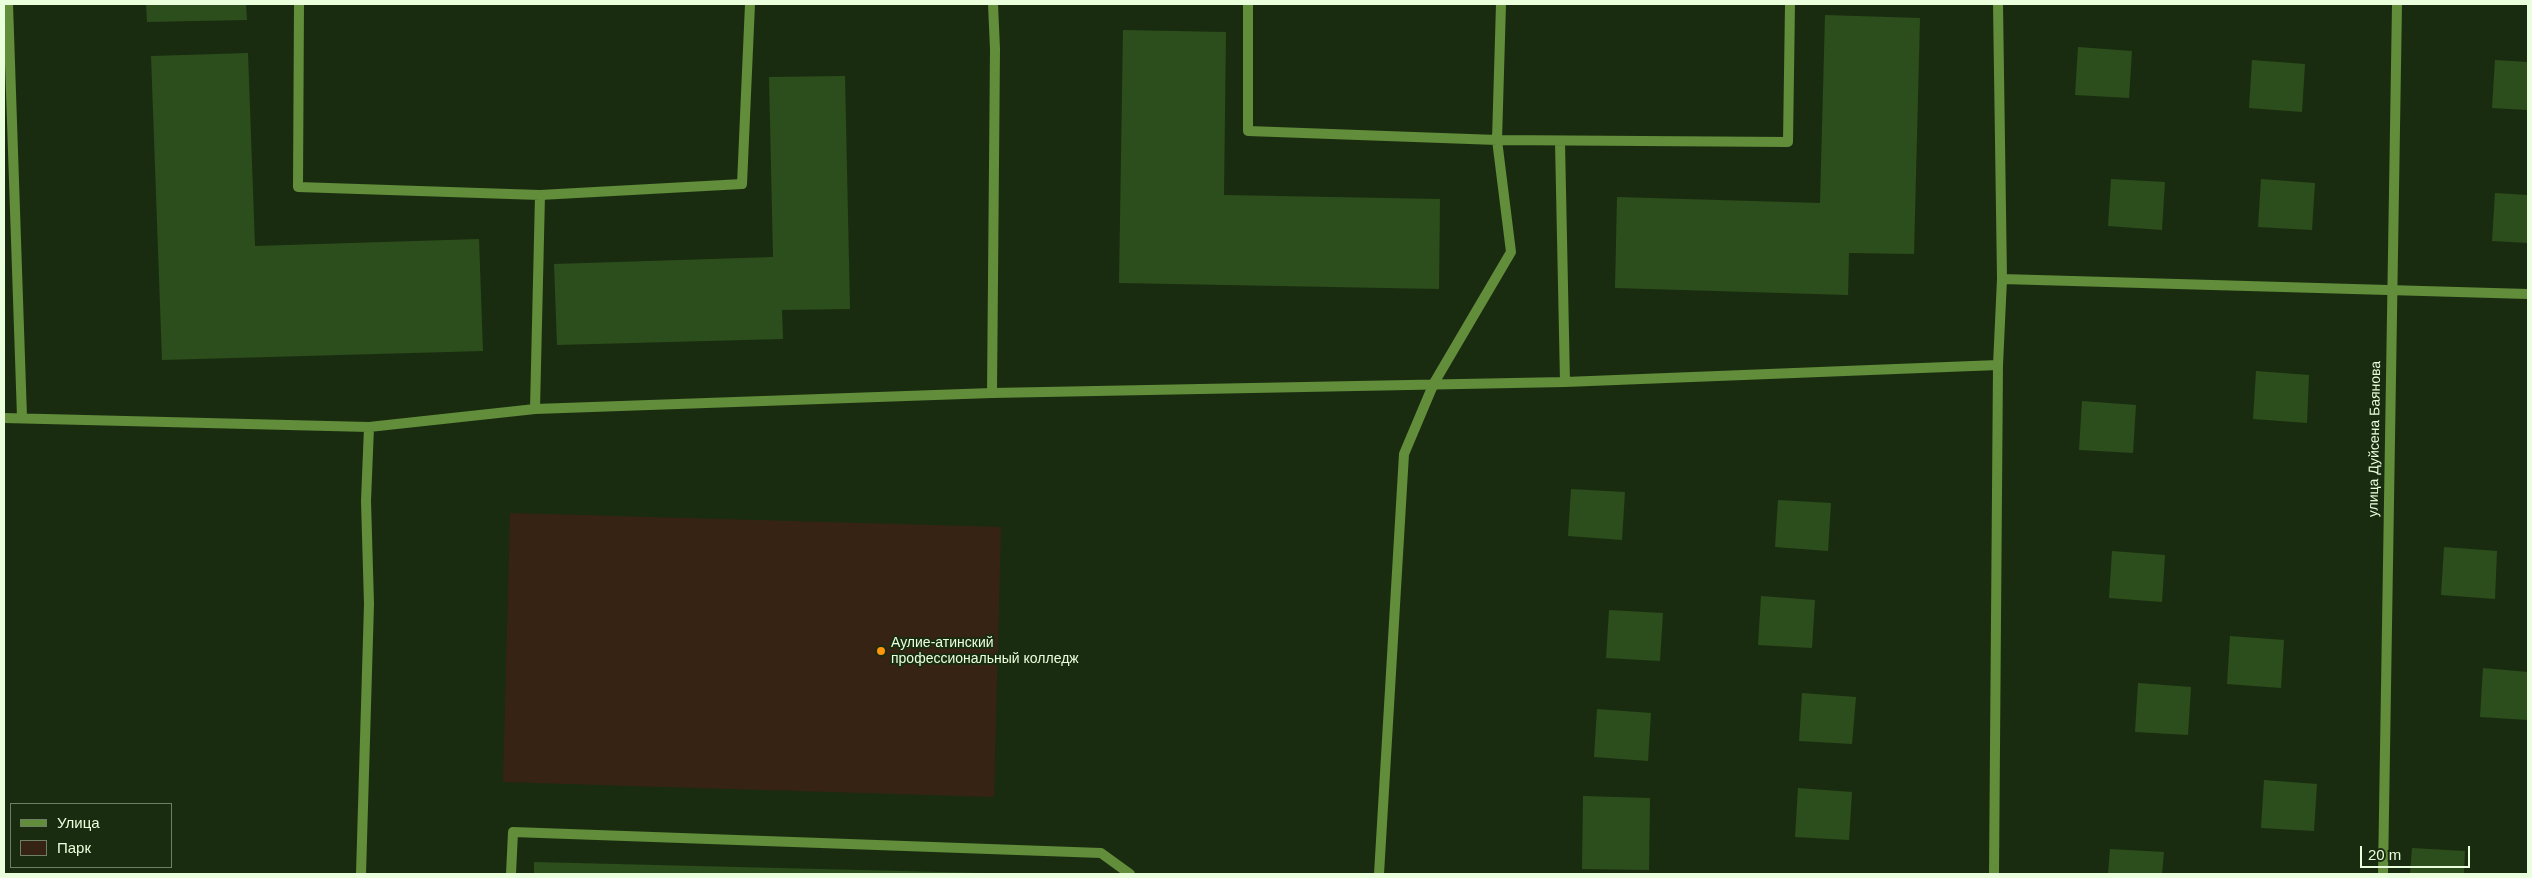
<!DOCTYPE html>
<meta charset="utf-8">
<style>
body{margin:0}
#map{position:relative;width:2532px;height:878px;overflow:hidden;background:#1a2c10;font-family:Helvetica,sans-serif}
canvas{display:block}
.frame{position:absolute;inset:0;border:5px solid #eaffdc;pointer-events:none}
.legend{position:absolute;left:10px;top:803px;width:162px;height:65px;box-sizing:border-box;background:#1a2c10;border:1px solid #6d8062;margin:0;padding:6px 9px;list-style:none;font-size:15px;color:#eaffdc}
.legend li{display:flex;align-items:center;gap:10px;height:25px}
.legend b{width:25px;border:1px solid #6d8062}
.scale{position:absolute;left:2360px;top:846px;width:110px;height:22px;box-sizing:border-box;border:2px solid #eaffdc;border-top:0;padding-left:6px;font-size:15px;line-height:18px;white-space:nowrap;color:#eaffdc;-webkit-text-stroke:4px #1a2c10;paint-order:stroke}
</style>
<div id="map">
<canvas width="2532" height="878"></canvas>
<div class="frame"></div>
<ul class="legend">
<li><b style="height:6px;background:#628d3a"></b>Улица</li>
<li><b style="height:14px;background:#372313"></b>Парк</li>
</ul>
<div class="scale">20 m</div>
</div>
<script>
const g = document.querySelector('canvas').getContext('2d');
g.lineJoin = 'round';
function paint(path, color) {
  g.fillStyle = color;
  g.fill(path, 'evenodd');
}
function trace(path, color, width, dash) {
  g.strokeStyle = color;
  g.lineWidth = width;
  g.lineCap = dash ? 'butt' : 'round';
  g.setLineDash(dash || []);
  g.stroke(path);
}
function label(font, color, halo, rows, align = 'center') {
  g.font = font + ' Helvetica,sans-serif';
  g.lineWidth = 4;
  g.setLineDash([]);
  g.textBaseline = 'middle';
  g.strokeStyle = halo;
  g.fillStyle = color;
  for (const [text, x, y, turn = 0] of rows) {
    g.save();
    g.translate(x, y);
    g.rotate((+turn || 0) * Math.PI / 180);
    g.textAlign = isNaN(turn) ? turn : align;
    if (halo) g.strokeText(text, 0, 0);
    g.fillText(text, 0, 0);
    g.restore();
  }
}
const green = new Path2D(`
 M510 513 1001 527 994 797 503 782Z`);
const building = new Path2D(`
 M146 4H246L247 20 147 22Z
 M1825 15 1920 18 1914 254 1849 253 1848 295 1615 288 1617 197 1820 203Z
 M1123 30 1226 32 1224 195 1440 199 1439 289 1119 283Z
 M2078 47 2132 51 2129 98 2075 95Z
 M248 53 255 246 479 239 483 351 162 360 151 56Z
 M2252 60 2305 64 2302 112 2249 108Z
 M2495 60 2528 62V110L2492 108Z
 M845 76 850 309 782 310 783 339 557 345 554 264 773 257 769 77Z
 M2111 179 2165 182 2162 230 2108 226Z
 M2261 179 2315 183 2312 230 2258 227Z
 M2495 193 2528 195V243L2492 241Z
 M2256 371 2309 375 2307 423 2253 419Z
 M2082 401 2136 405 2133 453 2079 450Z
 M1571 489 1625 492 1622 540 1568 536Z
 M1778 500 1831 503 1828 551 1775 547Z
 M2444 547 2497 551 2495 599 2441 595Z
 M2112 551 2165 555 2162 602 2109 598Z
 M1761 596 1815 600 1812 648 1758 645Z
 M1609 610 1663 613 1660 661 1606 658Z
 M2230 636 2284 640 2281 688 2227 684Z
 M2483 668 2528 672V720L2480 717Z
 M2138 683 2191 687 2188 735 2135 732Z
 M1802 693 1856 697 1852 744 1799 741Z
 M1597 709 1651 713 1648 761 1594 757Z
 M2264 780 2317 784 2314 831 2261 828Z
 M1798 788 1852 792 1849 840 1795 837Z
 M1583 796 1650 798 1649 870 1582 869Z
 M2412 848 2465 851 2464 874H2410Z
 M2110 849 2164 852 2162 874H2108Z
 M534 862 983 873V874H534Z`);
const lane = new Path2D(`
 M8 4 22 417
 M299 4 298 187 540 195 742 184 750 4
 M993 4 995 49 992 393 1565 382 1998 365
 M1248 4V131L1497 140 1501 4
 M1560 142 1565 382
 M2002 279 2528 294
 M1434 383 1511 252 1497 140 1788 142 1790 4
 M535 409 992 393
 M4 418 369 427
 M361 874 369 604 366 501 369 427 535 409 540 195
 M511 874 513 832 1101 853 1130 874
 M1994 874 1998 365 2002 279 1998 4`);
const street = new Path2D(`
 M1379 874 1404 454 1434 383
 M2383 874 2397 4`);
const markers = [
 [881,651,5,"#ff9508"]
];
const streetNames = [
 ["улица Дуйсена Баянова",2375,439,-89]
];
const poiNames = [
 ["Аулие-атинский",891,643],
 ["профессиональный колледж",891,659]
];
paint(green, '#372313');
paint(building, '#2c4e1c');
trace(lane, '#628d3a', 10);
trace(street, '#628d3a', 10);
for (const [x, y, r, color] of markers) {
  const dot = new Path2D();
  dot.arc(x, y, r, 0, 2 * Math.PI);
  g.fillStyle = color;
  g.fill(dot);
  trace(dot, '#1a2c10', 2);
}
label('14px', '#eaffdc', '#1a2c10', streetNames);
label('14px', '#eaffdc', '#1a2c10', poiNames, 'left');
</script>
